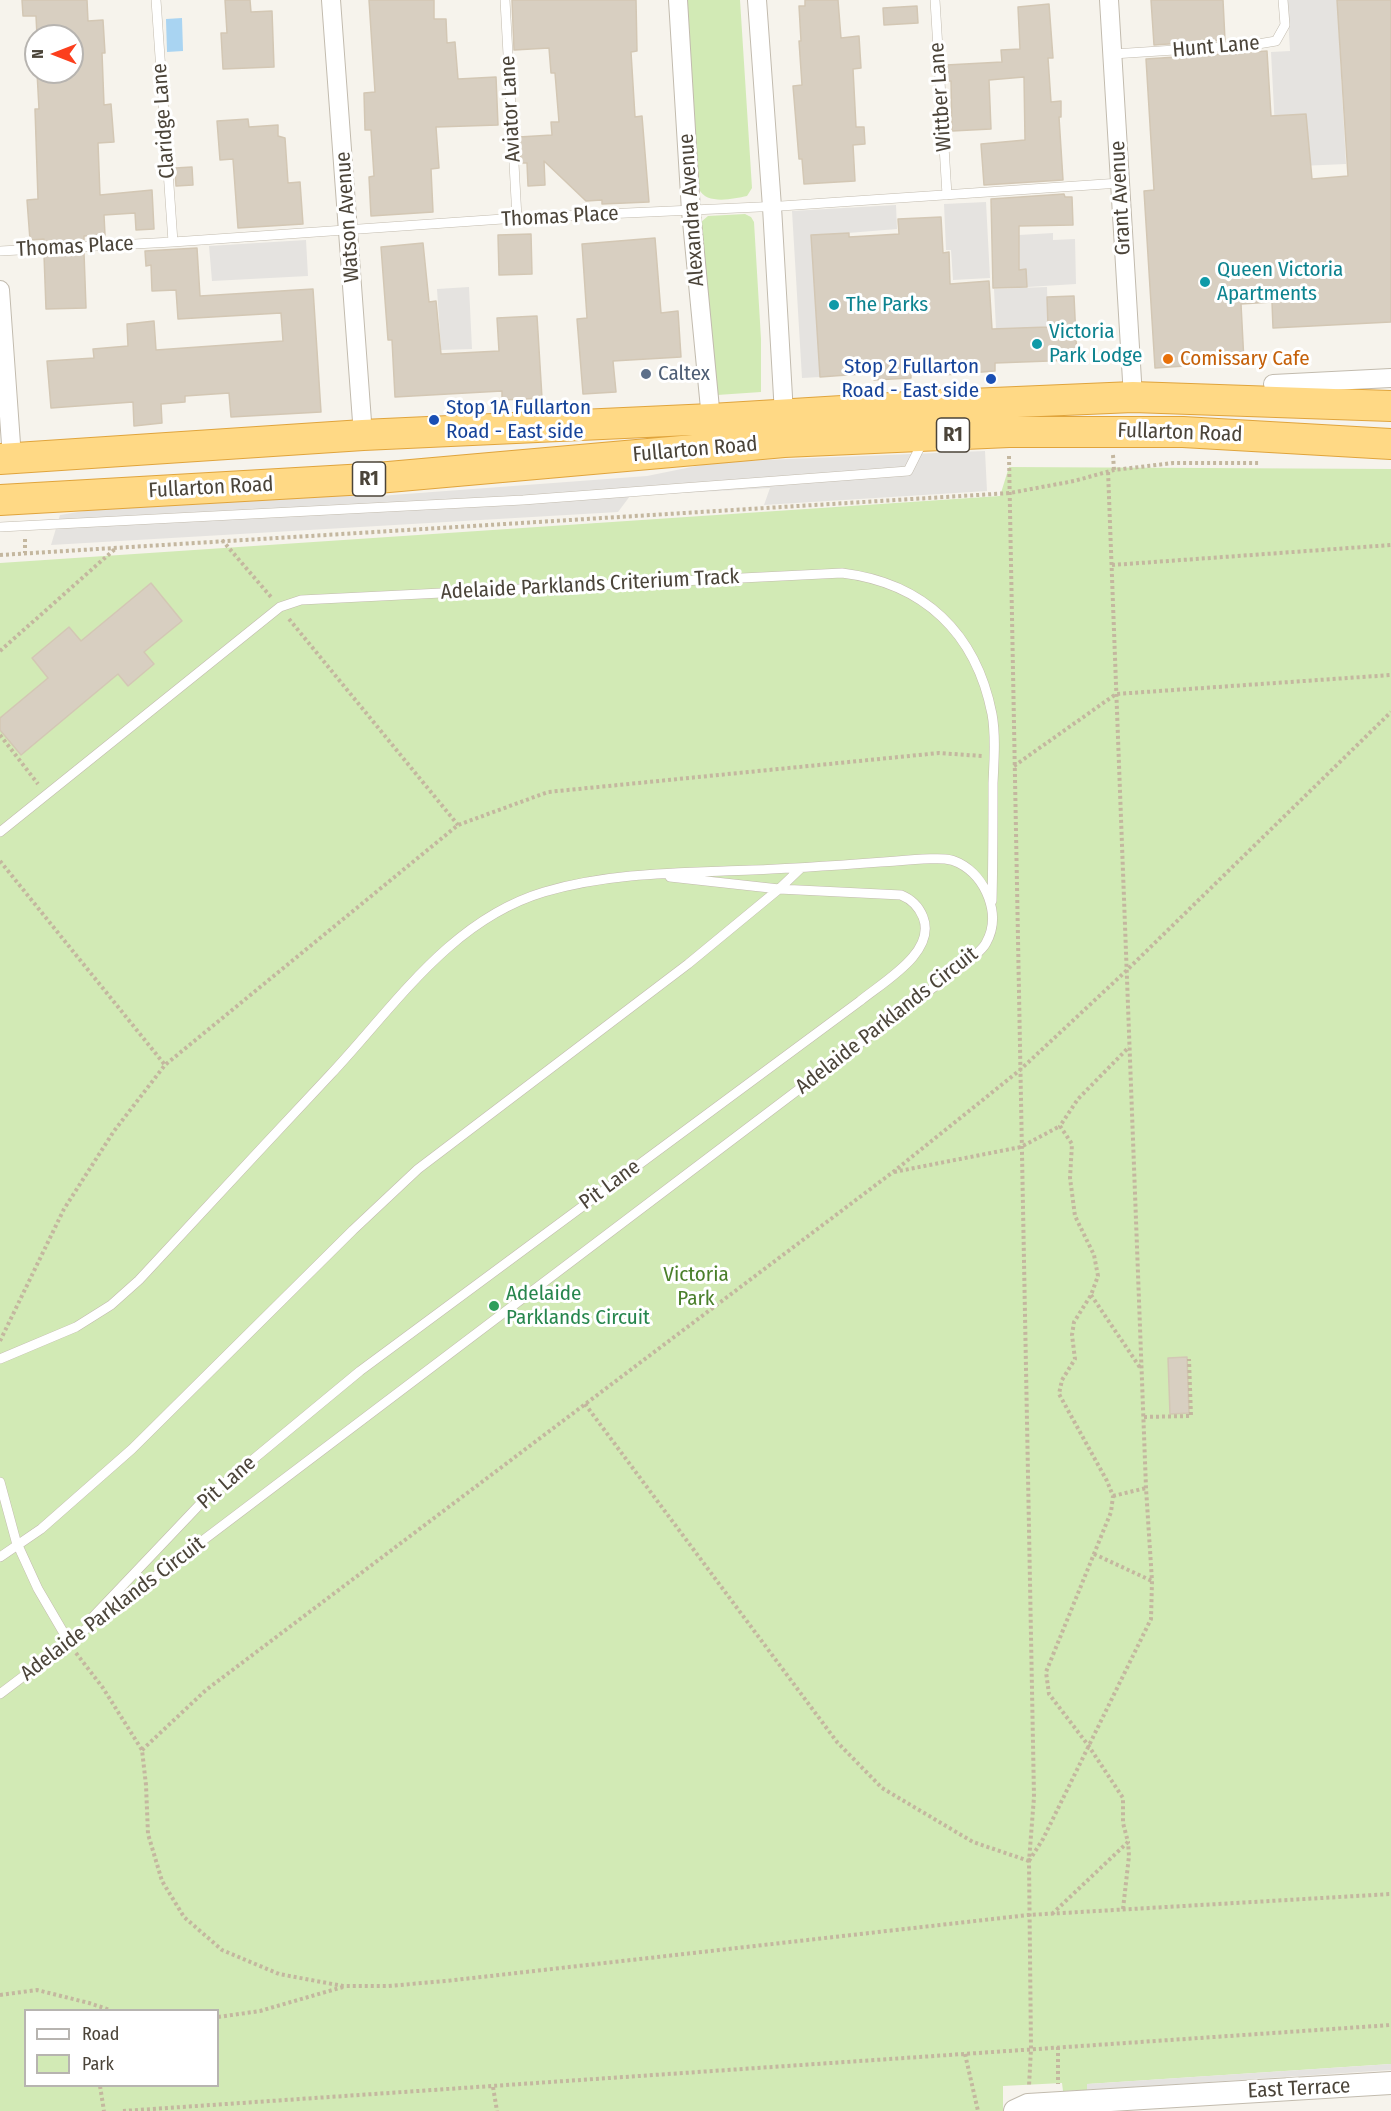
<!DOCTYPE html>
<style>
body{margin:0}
#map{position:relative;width:1391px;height:2111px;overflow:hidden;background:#f6f3ec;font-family:"Fira Sans Condensed",sans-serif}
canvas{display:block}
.legend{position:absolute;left:24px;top:2009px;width:195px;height:78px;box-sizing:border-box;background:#fff;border:2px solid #b7b4b0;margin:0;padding:8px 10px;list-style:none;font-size:18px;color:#4b4439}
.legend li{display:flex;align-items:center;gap:12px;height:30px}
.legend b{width:30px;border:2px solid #b7b4b0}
.north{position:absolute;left:24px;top:24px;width:60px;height:60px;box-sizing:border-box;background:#fff;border:2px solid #b7b4b0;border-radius:50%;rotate:270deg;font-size:16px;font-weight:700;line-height:24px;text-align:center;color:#4b4439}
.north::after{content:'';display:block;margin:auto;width:21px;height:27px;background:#fc3f1d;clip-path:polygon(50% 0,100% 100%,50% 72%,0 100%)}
</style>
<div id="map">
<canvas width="1391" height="2111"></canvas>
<ul class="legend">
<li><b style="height:8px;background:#fff"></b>Road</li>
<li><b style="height:16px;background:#d2eab5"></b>Park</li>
</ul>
<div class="north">N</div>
</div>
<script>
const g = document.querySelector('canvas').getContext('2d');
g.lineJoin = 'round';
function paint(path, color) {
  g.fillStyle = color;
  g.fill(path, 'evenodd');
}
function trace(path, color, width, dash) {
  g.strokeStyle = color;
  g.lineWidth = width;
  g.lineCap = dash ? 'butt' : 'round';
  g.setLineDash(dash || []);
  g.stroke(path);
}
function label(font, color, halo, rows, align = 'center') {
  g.font = font + ' "Fira Sans Condensed",sans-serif';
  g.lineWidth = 6;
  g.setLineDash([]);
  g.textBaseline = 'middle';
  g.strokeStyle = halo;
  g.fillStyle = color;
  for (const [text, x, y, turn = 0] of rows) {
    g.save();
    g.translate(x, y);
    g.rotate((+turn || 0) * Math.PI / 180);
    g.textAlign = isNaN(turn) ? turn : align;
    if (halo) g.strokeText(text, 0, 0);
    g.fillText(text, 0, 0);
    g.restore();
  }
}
const green = new Path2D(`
 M687 0H740L752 188 747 196C733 199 706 205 699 189Z
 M745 214 751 217 754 222 761 339V392L717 395 711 373 701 222 708 216Z
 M1009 467 1391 469V2064L1088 2084 1087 2090 1063 2091 1062 2083 1003 2086V2111H0V563L1000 496ZM26 2010H218V2086H26Z`);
const parking = new Path2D(`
 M1287 0H1337L1346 164 1277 167 1271 52 1290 51Z
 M986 202 990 278 953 280 951 250H946L944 204Z
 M896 205 897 229 811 236 820 377 802 378 792 211Z
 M1053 233V240L1075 239 1076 284 1027 287 1026 270H1019V235Z
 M306 240 308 276 212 281 209 246Z
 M469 287 472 349 441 350 437 289Z
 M1047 287 1048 327 996 329 994 289Z
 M985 451 987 491 764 505 770 488 630 496 618 512 51 545 60 515 96 509 365 493 366 496H379L647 476 716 462Z
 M1391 2064V2070L1087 2090V2084Z`);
const water = new Path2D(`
 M182 18 183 51 167 52 166 19Z`);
const building = new Path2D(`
 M22 0H87L88 21 103 20 105 53H102L104 105 111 104 114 142 98 143 100 195 152 190 154 229 136 230 135 213 104 215 105 235 84 236V240L44 242V239L30 240 27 200 38 199 35 109H39L37 72H72V36H37L36 16H23Z
 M225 0H250L251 12 272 11 274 67 223 69 221 33H227Z
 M369 0H434V19H446L447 43 455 42 458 79 496 77 498 125 436 127 439 168 431 169 433 212 371 216 369 177 374 176 371 130H365L364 93 375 92Z
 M512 0H636L637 51 631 52 635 117 642 116 649 202 602 204V200L586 201 544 161 545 185 528 186 527 163H521L519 137 552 135 551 122H559L555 73H551L549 48 514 50Z
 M805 0H838L841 38 859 36 861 68 853 69 856 127H864L865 144 853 145 855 181 804 184 802 159H799L793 86 802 85 799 41H801L799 6H805Z
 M1151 0H1223L1225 40 1154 45Z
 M1337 0H1391V322L1273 328 1272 302 1241 304 1244 362 1155 368 1144 191 1154 190 1146 59 1267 51 1271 116 1306 114 1312 179 1348 176Z
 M1049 4 1053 58H1048L1051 102 1061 101V117H1059L1063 180 984 185 981 144 1025 140 1024 77 989 80 991 129 952 131 951 81H947L946 65 1002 62 1001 50 1020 49 1018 7Z
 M917 6 918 23 884 25 883 8Z
 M248 119 249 127 278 125V136L285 138 288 183 300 182 303 224 238 228 233 159 220 160 217 121Z
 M192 167 193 185 176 186 175 168Z
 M1064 194 1065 197H1072L1073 225 1019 226V270L1026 269 1027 287 993 288 991 199Z
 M941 217 943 253 949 252 950 284 989 281 992 329 1048 327 1047 297 1074 296 1077 360 995 363V371L943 375 910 360 911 378 874 380V373L820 377 811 235 849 233V237L899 234 898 219Z
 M531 234 532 274 499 275 498 235Z
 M655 238 661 313 678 311 681 357 613 361 616 392 583 394 577 319 587 318 582 244Z
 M423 243 429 302 436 301 441 354 499 351 497 318 537 316 542 398 502 400V391L395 397 392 340H388L381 247Z
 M197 248 200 296 313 289 321 412 231 417 229 393 185 396V402L161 404 162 423 134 426 133 402 51 408 47 361 94 358 93 349 128 346 127 324 154 321 156 350 283 341 281 313 178 319 176 290 152 291 151 265 146 266 145 251Z
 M84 253 86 308 46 309 44 255Z
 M151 583 182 621 144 652 154 664 128 686 118 674 21 755 0 730V718L48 678 32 658 69 627 81 641Z
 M1187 1357 1189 1413 1170 1414 1168 1358Z`);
const path = new Path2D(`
 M1113 455 1114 470
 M1009 456 1034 1797 1029 1861 1031 2049 1029 2086
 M25 539V553
 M222 540 271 597
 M0 555 1010 493 1074 481 1114 470 1173 463H1260
 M1112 565 1391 545
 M289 619 458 825
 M0 651 116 548
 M0 735 38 784
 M1014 766 1116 694 1391 675
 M0 861 165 1065
 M894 1172 1021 1147 1060 1126
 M1091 1295 1141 1369
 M0 1341 64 1209 114 1131 165 1065 458 825 548 792 939 753 982 756
 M585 1404 837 1742 882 1788 973 1842 1029 1861
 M1144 1417 1191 1416 1189 1359
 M1113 1496 1146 1488
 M1094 1554 1152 1581
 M76 1653 103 1688 142 1750 146 1785 148 1834 162 1881 184 1917 222 1950 279 1974 343 1986H388L446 1981 1028 1915 1391 1894
 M142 1750 206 1690 893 1172 1020 1070 1126 971 1391 712
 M1029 1861 1043 1839 1151 1619 1152 1581 1146 1488 1108 470
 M1123 1909 1129 1856 1128 1842
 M1052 1914 1128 1842 1123 1823V1798L1088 1745 1049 1694 1046 1672 1111 1512 1113 1496 1107 1481 1059 1394 1062 1380 1075 1359 1072 1335 1074 1322 1091 1295 1098 1276 1094 1255 1075 1216 1070 1178 1072 1144 1060 1126 1078 1099 1129 1047
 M0 1995 37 1990 89 2003 110 2010
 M218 2017 260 2011 343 1987
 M1058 2047V2084
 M965 2054 978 2111
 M100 2086 104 2111
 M493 2087 497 2111
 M123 2111 1391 2025`);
const service = new Path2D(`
 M156 0 173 242
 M505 0 517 218
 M935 0 947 195
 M1113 54 1252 45 1276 41 1285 25 1283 0
 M0 251 173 242 517 218 781 206 1120 183
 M0 527 523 500 908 471 923 441
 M0 832 280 607 301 600 842 573C924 583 976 633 992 714 996 736 994 761 993 783 993 822 993 861 992 901
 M0 1359 76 1327 111 1305 139 1280C202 1212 266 1143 330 1075 394 1007 450 920 544 892 612 872 682 873 752 870 809 868 866 863 923 859 935 859 948 857 959 863 986 877 1002 915 986 943 983 949 976 954 971 959L0 1694
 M0 1482 16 1541 38 1589 69 1642
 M0 1557 41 1529 132 1449 353 1230 418 1169 688 964 779 889 801 868
 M88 1622 204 1500 360 1371 860 1001C883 982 937 952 923 917 919 907 911 899 901 895L779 889 670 877`);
const minor = new Path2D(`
 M331 0 363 435
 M678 0 691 211 711 419
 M757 0 772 207 784 414
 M1109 0 1133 397
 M0 290 12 458
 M1273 384 1391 378`);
const tertiary = new Path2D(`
 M1015 2111 1028 2105 1391 2083`);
const trunk = new Path2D(`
 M0 459 363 435 711 419 924 406 1133 397 1391 406
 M0 500 366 479 784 442 1009 432H1183L1391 444`);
const markers = [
 [1205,282,6,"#0f9aa8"],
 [834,305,6,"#0f9aa8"],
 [1037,344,6,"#0f9aa8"],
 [1168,359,6,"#e8710a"],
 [646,374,6,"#5c6f8a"],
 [991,379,6,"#1a4fb4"],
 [434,420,6,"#1a4fb4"],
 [494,1306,6,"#2e9e5b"]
];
const shields = [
 [953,435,33],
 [369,479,33]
];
const shieldNames = [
 ["R1",953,435],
 ["R1",369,479]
];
const streetNames = [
 ["Hunt Lane",1216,47,-5],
 ["Wittber Lane",941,97,-94],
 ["Aviator Lane",511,109,-93],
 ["Claridge Lane",164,121,-94],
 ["Grant Avenue",1121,198,-93],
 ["Alexandra Avenue",692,210,-94],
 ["Watson Avenue",348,217,-94],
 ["Thomas Place",560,217,-3],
 ["Thomas Place",75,247,-3],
 ["Fullarton Road",1180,433,2],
 ["Fullarton Road",695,450,-5],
 ["Fullarton Road",211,488,-3],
 ["Adelaide Parklands Criterium Track",590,585,-3],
 ["Adelaide Parklands Circuit",887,1021,-38],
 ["Pit Lane",610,1185,-36],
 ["Pit Lane",227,1483,-41],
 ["Adelaide Parklands Circuit",113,1609,-37],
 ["East Terrace",1299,2089,-3]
];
const cultureNames = [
 ["Queen Victoria",1217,270],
 ["Apartments",1217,294],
 ["The Parks",846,305],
 ["Victoria",1049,332],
 ["Park Lodge",1049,356]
];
const foodNames = [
 ["Comissary Cafe",1180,359]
];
const transitNames = [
 ["Stop 2 Fullarton",979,367],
 ["Road - East side",979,391],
 ["Stop 1A Fullarton",446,408,"left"],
 ["Road - East side",446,432,"left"]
];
const serviceNames = [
 ["Caltex",658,374]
];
const parkNames = [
 ["Victoria",696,1275],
 ["Park",696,1299]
];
const leisureNames = [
 ["Adelaide",506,1294],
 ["Parklands Circuit",506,1318]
];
paint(green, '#d2eab5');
paint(parking, '#e5e3e0');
paint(water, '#a9d4f2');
paint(building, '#d8cfc1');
trace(building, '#d3c7b4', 1.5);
trace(service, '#c2bbae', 10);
trace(minor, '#c2bbae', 20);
trace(tertiary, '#c2bbae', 24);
trace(trunk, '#e0a43c', 32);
trace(path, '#c4b79f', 4, [3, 3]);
trace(service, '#fff', 9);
trace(minor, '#fff', 18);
trace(tertiary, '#fff', 22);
trace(trunk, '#ffd985', 30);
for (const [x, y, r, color] of markers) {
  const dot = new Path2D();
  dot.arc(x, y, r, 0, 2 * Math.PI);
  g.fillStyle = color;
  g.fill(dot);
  trace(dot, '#fff', 2);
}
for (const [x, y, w] of shields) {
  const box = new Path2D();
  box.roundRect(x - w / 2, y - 17, w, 34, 4.5);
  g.fillStyle = '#fff';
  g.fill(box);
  trace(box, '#4b4439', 1.5);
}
label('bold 20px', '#4b4439', null, shieldNames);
label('21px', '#4b4439', '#fff', streetNames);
label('21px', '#0d838f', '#fff', cultureNames, 'left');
label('21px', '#c56008', '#fff', foodNames, 'left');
label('21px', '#164399', '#fff', transitNames, 'right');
label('21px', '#4e5e75', '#fff', serviceNames, 'left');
label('21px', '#4a7f2a', '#fff', parkNames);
label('21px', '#27864d', '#fff', leisureNames, 'left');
</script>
